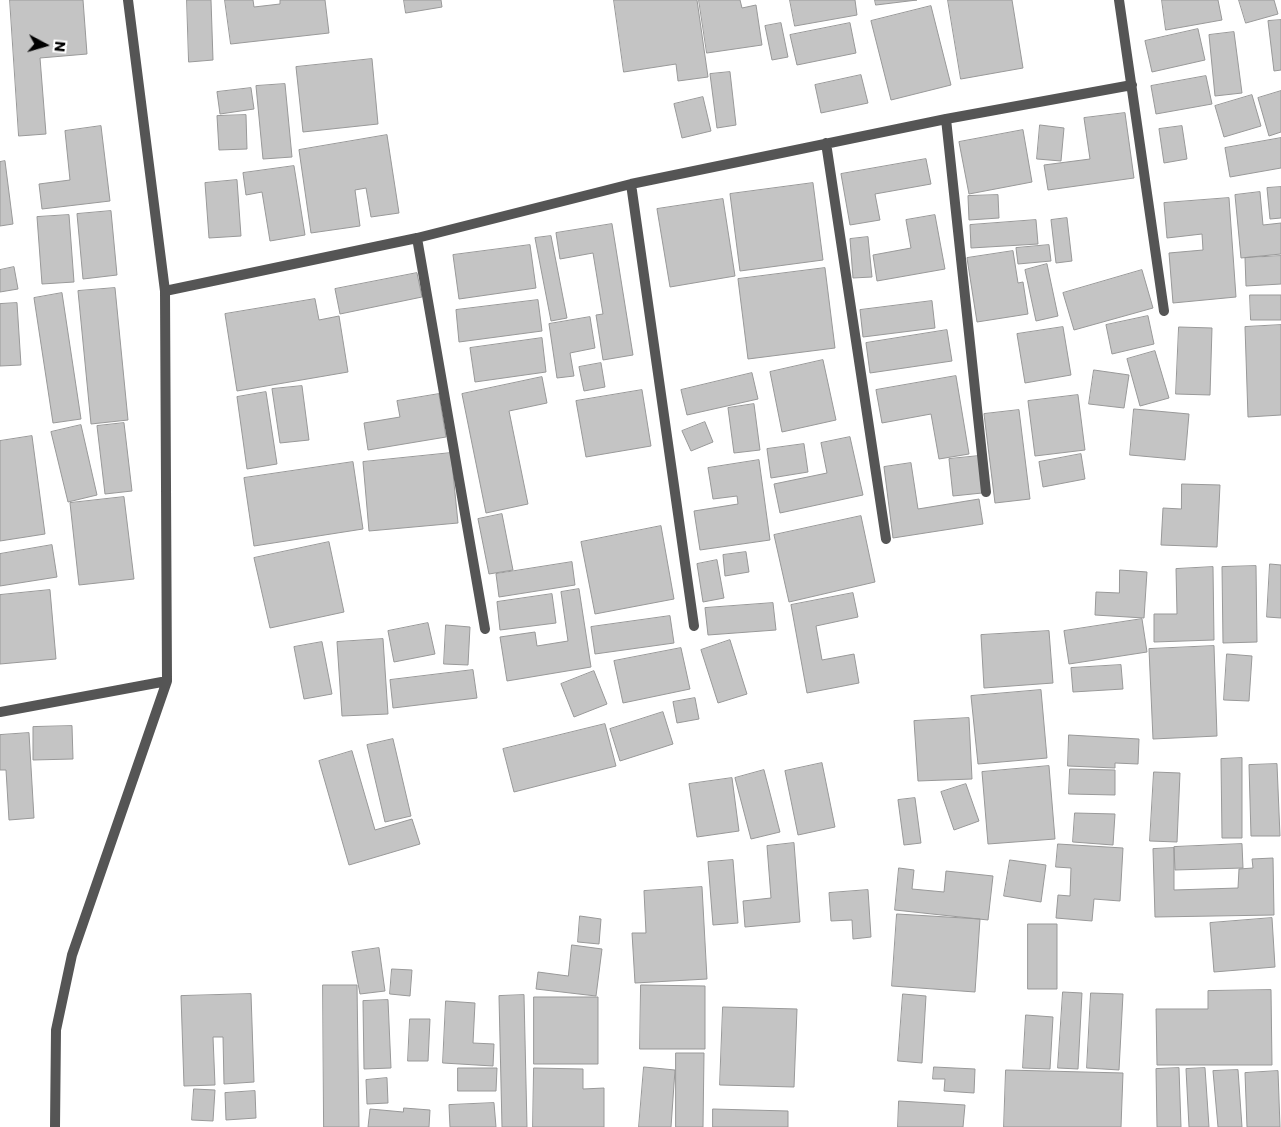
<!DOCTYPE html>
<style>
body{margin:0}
#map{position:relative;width:1281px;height:1127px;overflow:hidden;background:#fff;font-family:Poppins,sans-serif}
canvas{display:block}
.north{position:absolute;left:20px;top:20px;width:50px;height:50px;-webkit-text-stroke:4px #fff;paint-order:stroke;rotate:96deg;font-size:14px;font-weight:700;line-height:20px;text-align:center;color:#000}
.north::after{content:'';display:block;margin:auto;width:18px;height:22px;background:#000;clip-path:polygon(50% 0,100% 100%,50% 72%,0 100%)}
</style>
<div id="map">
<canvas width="1281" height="1127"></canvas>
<div class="north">N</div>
</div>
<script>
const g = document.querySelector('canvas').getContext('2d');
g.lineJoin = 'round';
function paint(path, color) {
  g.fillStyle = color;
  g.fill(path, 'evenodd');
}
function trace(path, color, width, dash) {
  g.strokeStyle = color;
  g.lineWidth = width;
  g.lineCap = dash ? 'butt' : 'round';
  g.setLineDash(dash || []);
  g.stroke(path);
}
const building = new Path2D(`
 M10 0H83L87 54 40 58 46 134 19 136Z
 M187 0H211L213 60 189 62Z
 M225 0H253L254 7 280 4V0H325L329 33 231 44Z
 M404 0H441L442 7 406 13Z
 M614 0H697L708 77 678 81 676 64 624 72Z
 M699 0H740L742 8 756 5 762 45 707 53Z
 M790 0H855L857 15 795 26Z
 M875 0H917L876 5Z
 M948 0H1012L1023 68 961 79Z
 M1162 0H1218L1222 20 1166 30Z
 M1239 0H1274L1278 14 1246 23Z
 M931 6 951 85 891 100 871 21Z
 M1281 20V70L1274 71 1268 21Z
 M781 23 788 57 772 60 765 26Z
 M850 23 856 53 797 65 790 35Z
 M1198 29 1205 60 1152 72 1145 41Z
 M1234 32 1242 93 1215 96 1209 35Z
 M372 59 378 124 303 132 296 67Z
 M730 72 736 125 717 128 710 74Z
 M861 75 868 103 821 113 815 85Z
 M1206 76 1212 104 1156 114 1151 86Z
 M285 84 292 157 263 159 256 86Z
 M251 88 254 109 220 114 217 92Z
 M1281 91V132L1269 136 1258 98Z
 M1252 95 1261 126 1224 137 1215 106Z
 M703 97 711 131 682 138 674 104Z
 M1125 113 1134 178 1048 190 1044 165 1090 159 1084 118Z
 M246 115 247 149 219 150 217 116Z
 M1040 125 1064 128 1061 161 1037 159Z
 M101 126 110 201 42 209 39 184 70 180 65 131Z
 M1182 126 1187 159 1164 163 1159 129Z
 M1023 130 1032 182 969 194 959 142Z
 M387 135 399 213 371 217 366 188 355 190 360 226 311 233 299 150Z
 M1281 138V168L1230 177 1225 148Z
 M926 159 931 184 875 194 880 220 850 225 841 174Z
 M5 161 13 224 0 226V162Z
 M294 166 305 235 270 241 262 192 246 195 243 173Z
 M237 180 241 236 209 238 205 183Z
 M813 183 823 260 740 271 730 194Z
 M1281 187V218L1270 219 1267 188Z
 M1260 192 1263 225 1281 223V254L1241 258 1235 195Z
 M998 195 999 218 969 220 968 196Z
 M1229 198 1236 297 1173 303 1169 253 1203 250 1202 234 1167 238 1164 203Z
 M723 199 735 276 670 287 657 209Z
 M111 211 117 275 83 279 77 214Z
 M69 215 74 282 42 284 37 217Z
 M935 215 945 269 877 281 873 255 911 248 906 220Z
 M1067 218 1072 261 1056 263 1051 220Z
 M1036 220 1038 244 971 248 970 225Z
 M612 224 633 355 603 360 596 315 603 314 593 253 560 259 556 233Z
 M551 236 567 318 551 321 535 238Z
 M868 237 872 277 853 278 850 239Z
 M530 245 536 288 459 299 453 255Z
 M1049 245 1051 261 1018 264 1016 248Z
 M1013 251 1018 283 1023 282 1028 314 977 322 967 258Z
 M1281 256V284L1246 286 1245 258Z
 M1047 264 1058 316 1036 321 1025 270Z
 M14 267 18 289 0 292V270Z
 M825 268 835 348 748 359 738 279Z
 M1142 270 1153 308 1074 330 1063 293Z
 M417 273 422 297 340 314 335 289Z
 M115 288 128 420 91 424 78 291Z
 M62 293 81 419 53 423 34 298Z
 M1250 295H1281V320H1251Z
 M315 299 319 320 339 316 348 372 237 391 225 314Z
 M538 300 542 331 459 342 456 310Z
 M932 301 935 328 863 337 860 310Z
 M17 303 21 365 0 366V304Z
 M1148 316 1154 344 1112 354 1106 325Z
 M590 317 595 348 570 353 574 376 557 378 549 324Z
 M1281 325V415L1248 417 1245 327Z
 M1063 327 1071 375 1025 383 1017 334Z
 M1179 327 1212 328 1210 395 1176 394Z
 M947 330 952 361 870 373 866 343Z
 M542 338 546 372 475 382 470 348Z
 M1155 351 1169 398 1140 406 1127 359Z
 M823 360 836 420 782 432 770 372Z
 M601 363 605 387 584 391 579 367Z
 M1094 370 1129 375 1124 408 1089 404Z
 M752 373 758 399 687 415 681 390Z
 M956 376 969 454 939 459 931 414 882 423 876 390Z
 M542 377 547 403 509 411 528 504 486 513 462 394Z
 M302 386 309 440 280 443 272 389Z
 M642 390 651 446 586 457 576 401Z
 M266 392 277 464 247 469 237 397Z
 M439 394 446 437 368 450 364 423 400 417 397 401Z
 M1078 395 1085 450 1035 456 1028 401Z
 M754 404 760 450 734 453 728 408Z
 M1134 409 1189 414 1185 460 1130 455Z
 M1019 410 1030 499 995 503 984 414Z
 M705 422 713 442 691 451 682 431Z
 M124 423 132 491 105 494 97 426Z
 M81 425 97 495 68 502 51 432Z
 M32 436 45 534 0 541V441Z
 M850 437 863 495 780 513 774 484 827 473 821 443Z
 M804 444 808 472 771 478 767 449Z
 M451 453 458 523 369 531 363 462Z
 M1081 454 1085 479 1043 487 1039 462Z
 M979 456 982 493 953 496 949 459Z
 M759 460 770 540 700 550 694 511 738 504 737 496 713 499 708 468Z
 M353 462 363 529 254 546 244 478Z
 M911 463 918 509 979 499 983 524 893 538 884 467Z
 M1182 484 1220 485 1217 547 1161 545 1163 508 1181 509Z
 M124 497 134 579 79 585 70 503Z
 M502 514 513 570 489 574 478 519Z
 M861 516 875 582 789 602 774 535Z
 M661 526 674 599 595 614 581 542Z
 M329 542 344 612 270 628 254 558Z
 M52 545 57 577 0 586V554Z
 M746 552 749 572 725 576 723 555Z
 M717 560 724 598 703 602 697 564Z
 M572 562 575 585 499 597 496 574Z
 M1270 564 1281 565V618L1267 617Z
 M1256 566 1257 642 1223 643 1222 567Z
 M1213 567 1214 640 1154 642V614H1177L1176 569Z
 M1120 570 1147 572 1144 618 1095 615 1096 592 1119 593Z
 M579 589 591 667 507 681 500 637 535 632 537 646 568 641 561 592Z
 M50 590 56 659 0 664V595Z
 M853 593 858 617 816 626 822 660 854 654 859 683 807 693 791 605Z
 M552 594 556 623 500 630 497 602Z
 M773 603 776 630 708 635 705 608Z
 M670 616 674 643 595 654 591 627Z
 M1142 619 1147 652 1069 664 1064 631Z
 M428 623 435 654 394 662 388 631Z
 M446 625 470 627 468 665 444 664Z
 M1049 631 1053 683 984 688 981 635Z
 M383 639 388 714 342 716 337 642Z
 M730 640 747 694 718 703 701 650Z
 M322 642 332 694 304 699 294 647Z
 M1214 646 1217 736 1153 739 1149 649Z
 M681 648 690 689 623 703 614 661Z
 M1227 654 1252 656 1249 701 1224 700Z
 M1121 665 1123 689 1073 692 1071 668Z
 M473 670 477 698 393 708 390 680Z
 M594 671 607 704 574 717 561 684Z
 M1041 690 1047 758 978 764 971 696Z
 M695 698 699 719 677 723 673 702Z
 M663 712 673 744 620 761 610 729Z
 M969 718 972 779 918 781 914 721Z
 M605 724 616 766 514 792 503 749Z
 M72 726 73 759 33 760V727Z
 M29 733 34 818 9 820 6 770H0V735Z
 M1069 735 1139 739 1138 764 1115 763V768L1068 766Z
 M393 739 411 816 385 822 367 745Z
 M352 751 375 830 412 819 420 844 349 865 319 761Z
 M1242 758V838H1222L1221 759Z
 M822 763 835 827 798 835 785 771Z
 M1277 764 1280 836H1251L1249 765Z
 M1049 766 1055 839 988 844 982 772Z
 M1070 769 1115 770V795L1069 794Z
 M764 770 780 832 751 839 735 778Z
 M1154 772 1180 773 1177 842 1150 841Z
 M732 778 739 831 697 837 689 784Z
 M966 784 979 821 954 830 941 792Z
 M915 798 921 843 904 845 898 800Z
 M1075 813 1115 814 1113 845 1073 842Z
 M794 843 800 922 745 927 743 901 771 898 767 846Z
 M1058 844 1123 848 1120 901 1094 899 1092 921 1056 918 1058 895 1070 896 1071 868 1056 867Z
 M1242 844 1243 868 1175 870 1174 847Z
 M1174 848V890L1238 888 1239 869 1253 868 1252 859 1273 858 1274 915 1155 917 1153 849Z
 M733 860 738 923 713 925 708 862Z
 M1010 860 1046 865 1041 902 1004 896Z
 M899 868 914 870 912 889 944 892 946 871 993 876 988 920 895 910Z
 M702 887 707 979 635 983 632 933H646L644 891Z
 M868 890 871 937 853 939 852 920 831 921 829 893Z
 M897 914 980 919 975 992 892 986Z
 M580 916 601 919 599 944 578 942Z
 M1272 918 1275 967 1214 972 1210 923Z
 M1028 924H1057V989H1028Z
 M572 945 602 949 596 996 536 989 538 972 568 976Z
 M379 948 385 991 360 994 352 952Z
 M392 969 412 970 410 996 390 994Z
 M323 985H357L359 1127H324Z
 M641 985 705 986V1049H640Z
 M1271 990 1272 1065H1157L1156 1009H1208V991Z
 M1063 992 1082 993 1078 1069 1058 1068Z
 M1091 993 1123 994 1119 1070 1087 1068Z
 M251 994 254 1082 224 1084 223 1037H213L215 1085 184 1086 181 996Z
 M903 994 926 996 922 1063 898 1061Z
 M524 995 527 1127H502L499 996Z
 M534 997H598V1064H534Z
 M388 1000 391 1068 364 1069 363 1001Z
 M446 1001 475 1003 473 1043 494 1044 493 1066 443 1063Z
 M723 1007 797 1009 794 1087 720 1085Z
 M1026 1015 1053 1017 1050 1069 1023 1068Z
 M410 1019H430L428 1061H408Z
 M676 1053H704L703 1127H676Z
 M644 1067 675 1070 671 1127H639Z
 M934 1067 975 1069 974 1093 944 1091 945 1079H933Z
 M458 1068H497L496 1091H458Z
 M534 1068 583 1069V1089L604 1088V1127H533Z
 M1179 1068 1181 1127H1157L1156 1069Z
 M1205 1068 1209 1127H1189L1186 1069Z
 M1006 1070 1123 1073 1121 1127H1004Z
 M1238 1070 1242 1127H1218L1213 1071Z
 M1278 1071 1280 1127H1247L1245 1073Z
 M387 1078 388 1103 367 1104 366 1080Z
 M194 1089 215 1090 213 1121 192 1120Z
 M255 1091 256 1118 226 1120 225 1093Z
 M899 1101 965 1105 963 1127H898Z
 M494 1103 496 1127H450L449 1105Z
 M404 1108 430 1110 429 1127H368L370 1109 403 1112Z
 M713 1109 788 1111V1127H713Z`);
const street = new Path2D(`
 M1119 0 1164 311
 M946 119 986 492
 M826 143 886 539
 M631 184 694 626
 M417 238 485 629
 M165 291 417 238 631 184 946 119 1132 85
 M0 712 167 681
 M55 1127 56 1030 72 955 167 681 165 291 128 0`);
paint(building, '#c4c4c4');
trace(building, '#999', 1);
trace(street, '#555', 10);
</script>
